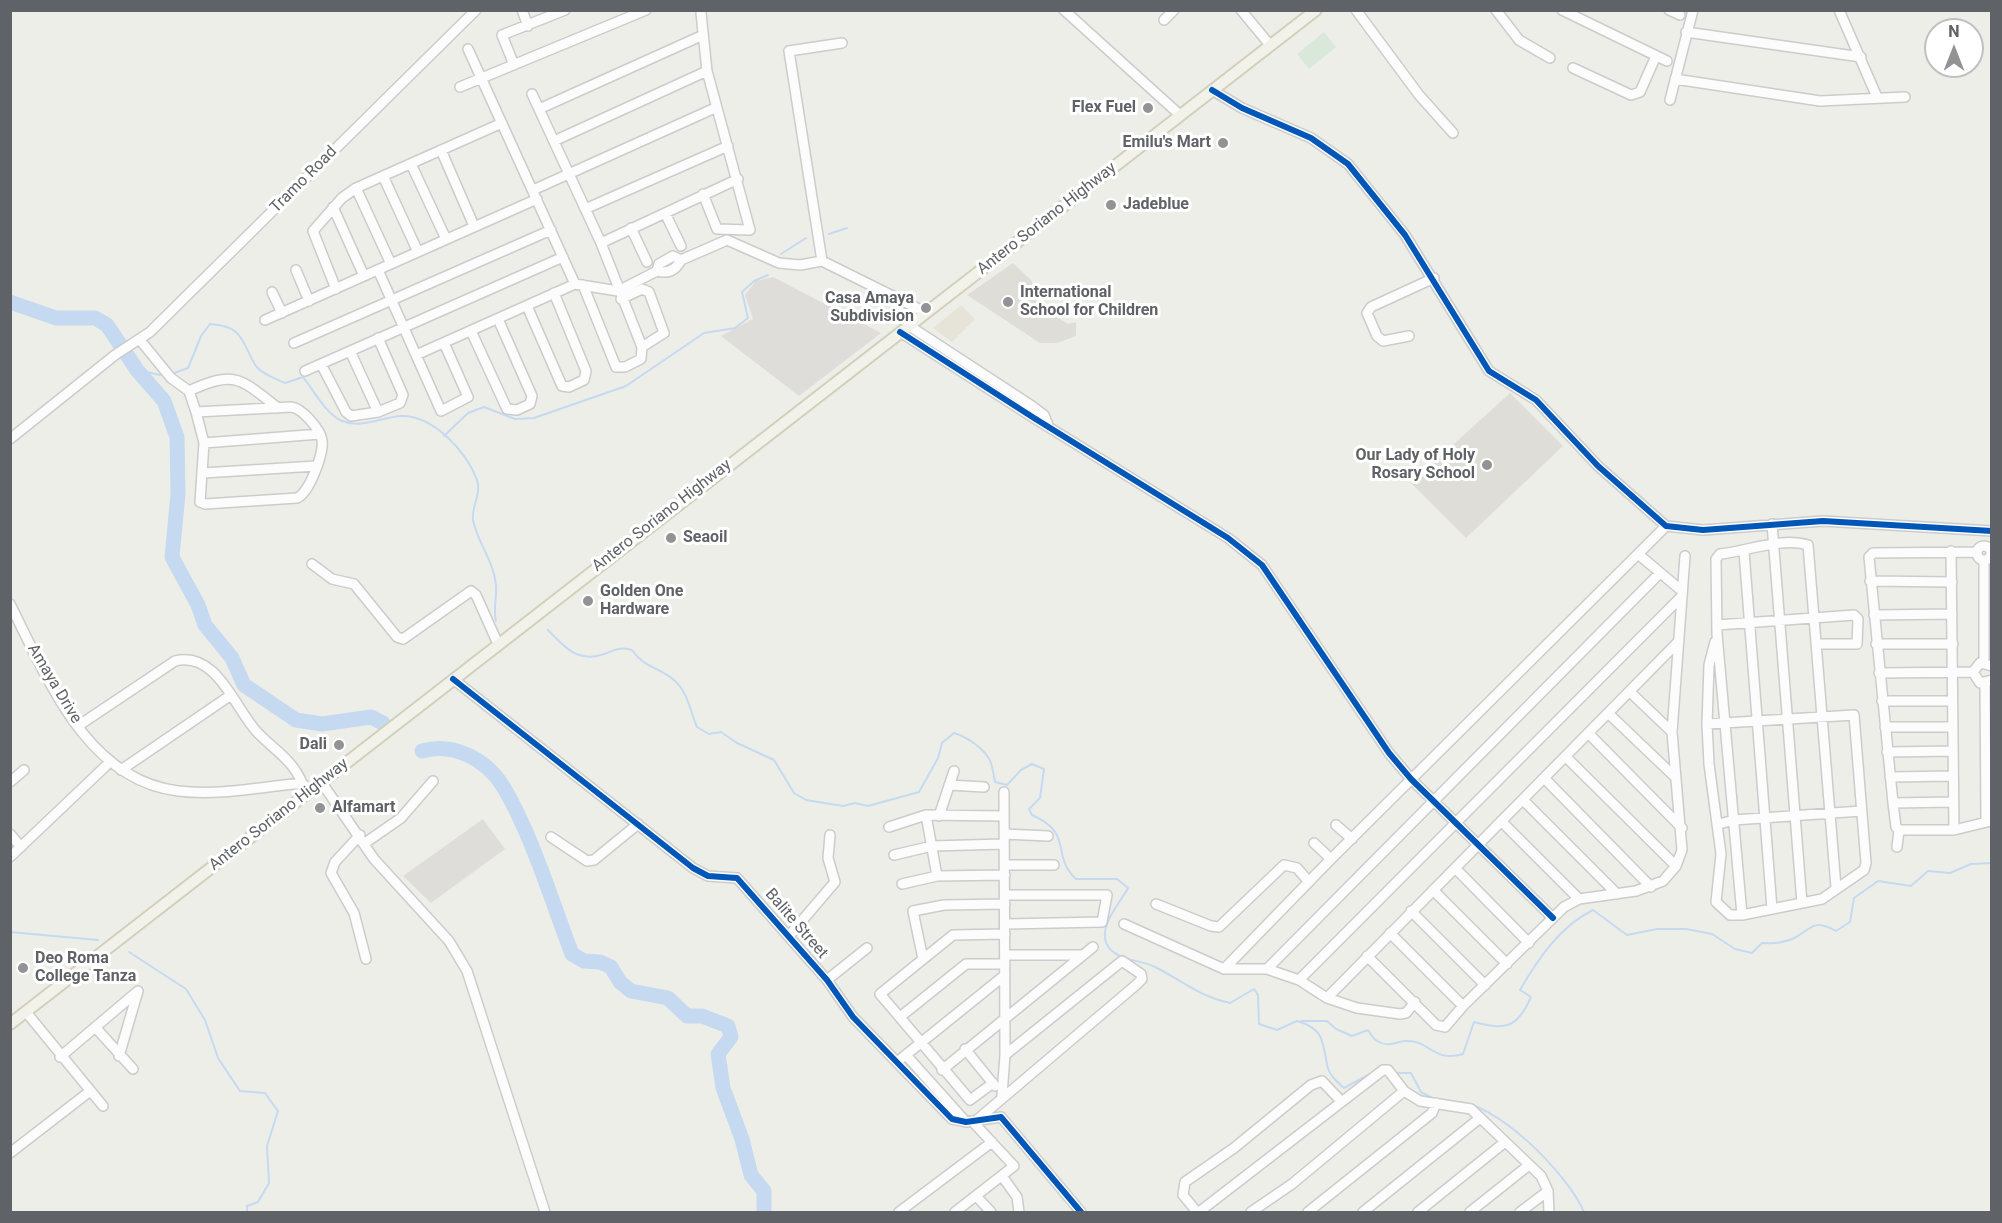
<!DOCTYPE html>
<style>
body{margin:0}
#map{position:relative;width:2002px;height:1223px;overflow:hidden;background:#eeeee9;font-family:Roboto,sans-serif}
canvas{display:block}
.frame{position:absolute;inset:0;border:12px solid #5f6266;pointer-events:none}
.north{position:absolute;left:1924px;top:18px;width:60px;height:60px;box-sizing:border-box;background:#fff;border:2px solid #bfc0c2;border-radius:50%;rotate:0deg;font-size:16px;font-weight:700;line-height:24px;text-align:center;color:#5f6266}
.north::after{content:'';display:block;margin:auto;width:21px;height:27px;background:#919394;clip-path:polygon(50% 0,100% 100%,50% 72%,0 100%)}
</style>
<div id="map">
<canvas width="2002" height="1223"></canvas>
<div class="frame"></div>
<div class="north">N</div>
</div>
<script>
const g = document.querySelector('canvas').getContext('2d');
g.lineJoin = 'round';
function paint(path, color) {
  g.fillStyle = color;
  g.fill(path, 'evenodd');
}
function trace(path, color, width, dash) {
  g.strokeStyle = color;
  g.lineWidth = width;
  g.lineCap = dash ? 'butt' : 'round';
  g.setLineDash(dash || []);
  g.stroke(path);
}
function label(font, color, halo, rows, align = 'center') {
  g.font = font + ' Roboto,sans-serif';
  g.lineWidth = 6;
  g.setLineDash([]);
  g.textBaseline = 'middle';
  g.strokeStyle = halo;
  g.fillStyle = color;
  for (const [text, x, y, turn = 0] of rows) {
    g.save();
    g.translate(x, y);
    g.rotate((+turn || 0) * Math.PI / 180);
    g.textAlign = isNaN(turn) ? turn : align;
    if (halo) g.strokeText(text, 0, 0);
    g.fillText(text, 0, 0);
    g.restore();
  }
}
const commercial = new Path2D(`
 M961 305 975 319 952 342 933 328Z`);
const industrial = new Path2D(`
 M773 277 881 333 799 396 721 336 753 319 745 295 756 281Z
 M483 819 505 849 431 903 403 876Z`);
const education = new Path2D(`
 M1013 263 1031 280 1041 308 1068 324 1076 322V336L1057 343H1040L967 295Z
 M1510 393 1563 446 1466 538 1411 483Z`);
const green = new Path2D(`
 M1324 32 1336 47 1309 69 1297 54Z`);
const stream = new Path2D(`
 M829 234 847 228
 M781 254 806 238
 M137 370 160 375
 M174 373 188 368 201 336 210 324C242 326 241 339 254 363 259 373 276 379 285 383L303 377C314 391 326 414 342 421 361 429 382 417 401 416 433 415 466 451 477 480 482 493 471 507 473 520 477 542 494 561 496 585 497 598 493 608 496 621
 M444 436 468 413 484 407 515 419 534 418 626 386 704 333 735 328 748 318 742 292 754 281 768 275
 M548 630C563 646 577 662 601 655 616 651 615 646 632 650 644 668 659 667 674 680 688 692 690 711 697 727L709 734 721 732 737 743 774 760 794 793 806 800 843 806 855 803 868 806 919 792 938 758 942 743 954 733C967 737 986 749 991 763 993 769 994 776 995 782L1007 785 1021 770 1032 764 1044 769 1040 798 1029 809 1032 815C1075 834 1050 855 1076 879H1117L1128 888C1120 903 1103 921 1105 938 1108 961 1141 959 1155 967 1183 981 1198 996 1230 1003L1254 989 1258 995 1259 1024 1277 1030 1297 1021C1324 1029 1322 1040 1327 1064 1328 1074 1337 1082 1344 1088L1370 1074
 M10 932 98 940
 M129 952 186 989 205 1020 218 1058 240 1091 265 1093 278 1111 267 1146 269 1183 258 1202 247 1206V1212
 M1301 1021H1327L1336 1029 1352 1036 1368 1030C1370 1033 1373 1039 1377 1041 1388 1048 1395 1042 1405 1041 1430 1039 1432 1063 1463 1054L1474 1022C1505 1030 1517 1029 1531 997L1520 990C1538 959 1560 926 1593 910L1627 935 1657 929H1686L1712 934 1735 949 1752 953 1762 943C1773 944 1782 943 1792 939 1811 931 1811 917 1836 931L1850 922 1854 898 1878 881 1911 886 1928 871 1950 873 1971 864 1992 863
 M1396 1073H1411L1421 1092 1434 1099
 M1451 1102C1494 1097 1569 1176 1584 1212`);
const river = new Path2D(`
 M10 302 56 318H95L107 325 137 370 164 401 177 437 178 494 172 557 198 605 205 625 232 658 244 685 296 720 322 724 371 717 383 723
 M422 751C453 742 487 759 504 788 532 835 552 902 572 954L584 961 600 962 611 967 620 982 631 991 668 998 687 1016H702L728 1026 731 1037 718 1054 723 1088 742 1139 751 1175 764 1191V1212`);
const minor = new Path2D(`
 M522 10 528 26
 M1064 10 1180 115
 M1241 10 1270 45
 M1356 10 1419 95 1453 133
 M1496 10 1519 40 1550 58
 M1562 10 1667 61
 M1669 10 1680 15
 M1839 10 1877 97
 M701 13 707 71 750 230 717 229 703 194
 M1164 20 1174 10
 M1686 32 1861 57
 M842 43 789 51 822 261 925 312
 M468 49 575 284 618 291 657 271 659 264 673 256 681 260 727 240 779 263 800 265 822 261
 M514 65 502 35 565 10
 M1573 68 1631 95 1640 92 1656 56
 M1675 79 1820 101 1905 97
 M460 87 646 10
 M1212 90 1242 108 1311 138 1348 164 1405 235 1489 371 1536 400 1598 466 1666 526 1703 530 1823 521 1992 531
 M532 94 601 243 642 347 641 359 625 367H616L583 285
 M1670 100 1693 10
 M539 109 701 36
 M554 141 707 71
 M441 150 474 226
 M411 164 446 239
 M383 176 418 252
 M356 188 391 264
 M533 190 715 108
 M333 207 364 276
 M585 209 728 146
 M665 213 681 246
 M631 228 647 262
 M601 243 738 179
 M296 270 309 301
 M378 270 441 411 468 397 444 343
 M657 271C668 274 676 270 681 260
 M336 289 313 231 342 198 356 188 502 123
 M272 292 282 313
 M621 299 642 289 649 292 664 333 642 347
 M527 306 562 386 569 387 584 380 586 371 554 293
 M265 320 537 199
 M908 325 1032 406 1044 415 1048 425
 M471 331 507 409 517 410 530 404 532 396 498 319
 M900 332 1034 418 1228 538 1262 565 1389 753 1411 779 1553 918
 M1409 336 1383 341 1377 336 1367 313 1371 307 1434 278
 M140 340 171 378 189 391 196 412 204 443 200 502 205 504 297 498C309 494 324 453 322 440 320 429 302 408 291 407L196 412
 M294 343 551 230
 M350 351 378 412
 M416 355 575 284
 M321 364 346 412 351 416 378 412 400 403 403 395 378 338
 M305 371 563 257
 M189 391C235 370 240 378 278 408
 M10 439 115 355 150 332 476 10
 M204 443 320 434
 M203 473 316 466
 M1772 524 1802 903
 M1977 553a7 7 0 1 1 14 0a7 7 0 1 1-14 0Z
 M1951 551 1954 830
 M1744 552 1772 909
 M1638 554 1666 526
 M312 564 332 579 354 584 397 637 403 639 471 591 476 595 498 644
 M1870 581 1952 582
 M10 604C47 677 86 780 178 791 220 796 261 787 302 783L310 791
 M1874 615 1952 614
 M1717 625 1854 615 1858 619 1857 644H1817
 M1876 644H1953
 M1984 663V560
 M1992 666 1980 663 1973 672 1980 683 1992 680
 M1879 673 1973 672
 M453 679 693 868 708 876 737 878 827 980 853 1017 952 1119 966 1122 1001 1117 1081 1212
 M1985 684 1986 822
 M1630 692 1672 732
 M1882 701H1952
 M1609 714 1676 778
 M1707 724 1854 715 1866 863 1864 870 1822 899 1742 915H1730L1716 902 1721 854 1709 764 1707 724 1709 665 1715 642
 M78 726 175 661C217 651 234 707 257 732 273 749 293 760 302 783
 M1885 727H1952
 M1588 733 1682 828
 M1887 752 1952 751
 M1566 757 1676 866
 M121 770 231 695
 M1890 777 1953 776
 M1544 778 1651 887
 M10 782 24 770
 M322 783 374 859 449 941 467 971 545 1212
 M949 785 984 787
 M1523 800 1617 894
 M1893 803 1953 802
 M926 815 937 876
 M939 816 954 771
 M1501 821 1579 899
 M1719 824 1734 820 1861 811
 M1336 825 1352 839
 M889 827 926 815 1004 816
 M1899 830H1954L1991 821
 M10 834 21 847
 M1004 834 1048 836
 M360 835 335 862 331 873 354 913 366 959
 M551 837 587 861 594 860 638 824
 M365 843 401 818 433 781
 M1314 843 1331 859
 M1897 847 1899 830 1896 827 1893 803 1869 557 1873 553 1977 552
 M894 855 932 846 1004 844
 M10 857 110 762
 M1005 865H1054
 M1455 868 1529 943
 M902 884 937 876 1005 875
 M1433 890 1507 964
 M1005 895H1107L1102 922 1005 924
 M1156 904 1211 926 1219 927 1284 865 1297 868 1309 882
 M1411 911 1485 985
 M1742 915 1717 634 1716 559 1720 554C1748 551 1781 537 1808 545L1836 887
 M1124 924 1224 969H1267L1299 980 1327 998 1357 1008 1400 1014 1406 1013 1415 1002
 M1390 933 1463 1006
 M789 936 835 882 828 858 830 835
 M1005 955H1081
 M1367 956 1436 1025 1445 1027 1463 1006 1564 907 1579 899 1636 891 1663 881 1676 866 1682 850 1672 732 1685 556
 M923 959 913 911 944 905 1005 904
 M1224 969 1331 859 1638 554 1682 591
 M1267 969 1659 574
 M827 980 867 948
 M1299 980 1682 596
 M1327 998 1679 641
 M26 1012 103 1106
 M900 1017 966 964H1005
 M95 1027 133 1069
 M965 1049 995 1086
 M906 1055 966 1122
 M60 1057 138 991 119 1056
 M897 1062 1005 975
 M942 1070 1093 947
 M993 1083 970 1100 880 994 953 935 1005 934
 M1002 1095 1005 1055 1004 792
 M978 1119 1136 985 1142 979 1141 974 1122 961 1005 1055
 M10 1153 89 1092
 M1002 1176 1017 1197 1019 1212
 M976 1196 991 1212
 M899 1212 992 1142
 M955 1212 1014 1166 972 1121
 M1197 1212 1183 1195 1185 1182 1234 1148 1311 1085 1322 1081 1341 1101
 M1199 1212 1383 1070H1388L1404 1091 1420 1101 1471 1109 1541 1176 1548 1191 1549 1212
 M1251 1212 1292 1184 1404 1091
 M1308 1212 1432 1113 1436 1103
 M1363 1212 1480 1118
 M1418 1212 1505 1142
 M1470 1212 1529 1165
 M1520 1212 1548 1191`);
const major = new Path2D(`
 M10 1024 1316 10`);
const cycleway = new Path2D(`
 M1212 90 1242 108 1311 138 1348 164 1405 235 1489 371 1536 400 1598 466 1666 526 1703 530 1823 521 1992 531
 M900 332 1034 418 1228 538 1262 565 1389 753 1411 779 1553 918
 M453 679 693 868 708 876 737 878 827 980 853 1017 952 1119 966 1122 1001 1117 1081 1212`);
const markers = [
 [1148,108,6,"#919394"],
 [1223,143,6,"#919394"],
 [1111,205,6,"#919394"],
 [1008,302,6,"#919394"],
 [926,308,6,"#919394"],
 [1487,465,6,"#919394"],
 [671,538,6,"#919394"],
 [588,601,6,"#919394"],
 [339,745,6,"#919394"],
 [320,808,6,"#919394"],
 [23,968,6,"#919394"]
];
const poiNames = [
 ["Flex Fuel",1136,108,"right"],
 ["Emilu's Mart",1211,143,"right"],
 ["Jadeblue",1123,205],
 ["International",1020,293],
 ["School for Children",1020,311],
 ["Casa Amaya",914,299,"right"],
 ["Subdivision",914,317,"right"],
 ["Our Lady of Holy",1475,456,"right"],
 ["Rosary School",1475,474,"right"],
 ["Seaoil",683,538],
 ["Golden One",600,592],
 ["Hardware",600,610],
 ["Dali",327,745,"right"],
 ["Alfamart",332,808],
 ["Deo Roma",35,959],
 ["College Tanza",35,977]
];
const streetNames = [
 ["Tramo Road",304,180,-45],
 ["Antero Soriano Highway",1047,219,-38],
 ["Antero Soriano Highway",662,516,-38],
 ["Amaya Drive",54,684,59],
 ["Antero Soriano Highway",279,815,-38],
 ["Balite Street",796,924,49]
];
paint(commercial, '#e6e4d8');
paint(industrial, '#deddda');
paint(education, '#deddd8');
paint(green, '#d9e8d8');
trace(stream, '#c5daf1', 2);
trace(river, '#c5daf1', 15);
trace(minor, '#cbcccb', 12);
trace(major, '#d2cfbb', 14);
trace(minor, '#fcfcfc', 9);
trace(major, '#f2f2ea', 10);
trace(cycleway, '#0057b8', 6);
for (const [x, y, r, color] of markers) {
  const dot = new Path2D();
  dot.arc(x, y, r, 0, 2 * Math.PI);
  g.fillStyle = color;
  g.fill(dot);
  trace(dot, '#fff', 2);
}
label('bold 16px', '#5f6266', '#fff', poiNames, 'left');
label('16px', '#5f6266', '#fff', streetNames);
</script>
